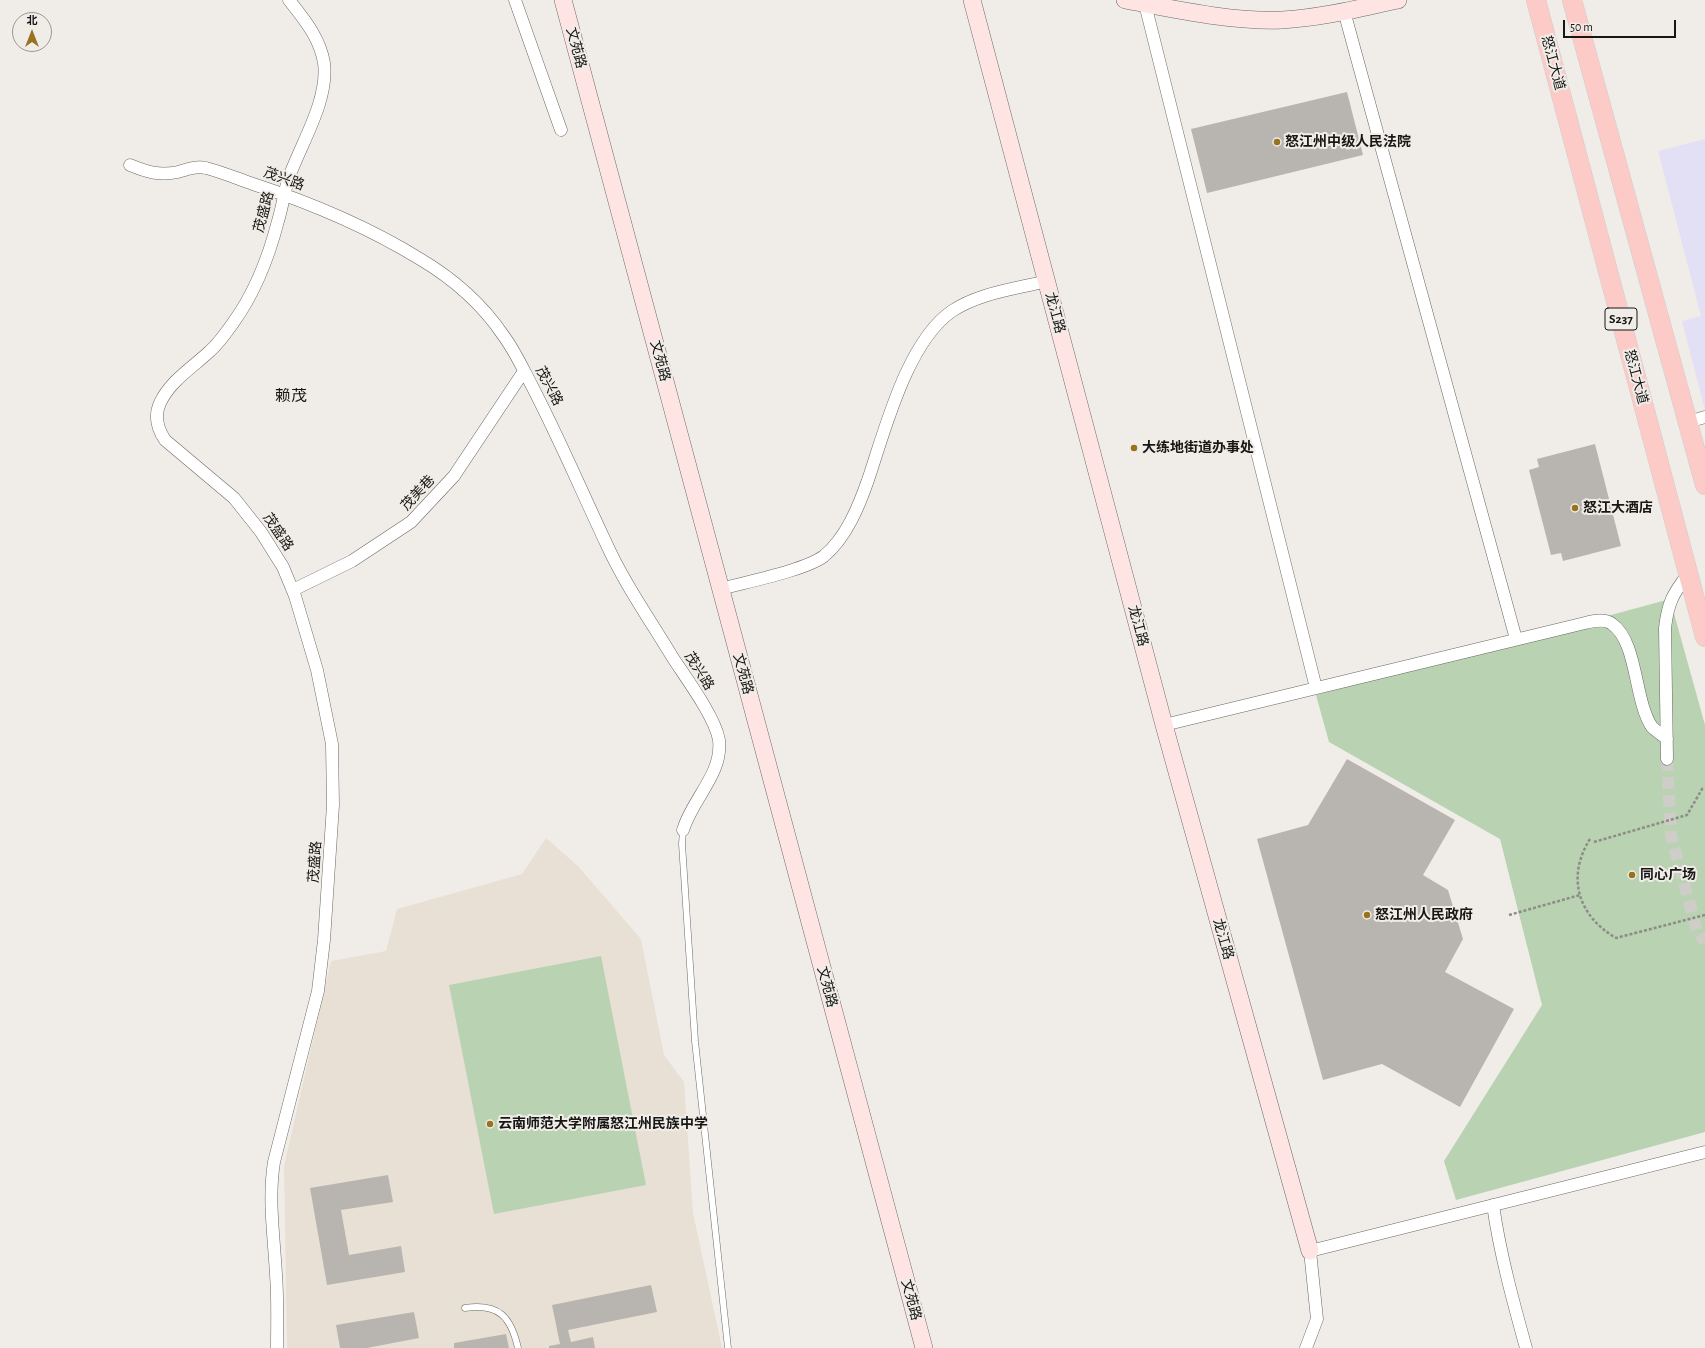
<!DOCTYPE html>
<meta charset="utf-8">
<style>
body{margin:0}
#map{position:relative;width:1705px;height:1348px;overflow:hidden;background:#f0ede8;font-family:"Alegreya Sans","Noto Sans SC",sans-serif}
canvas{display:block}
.north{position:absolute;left:12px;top:12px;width:40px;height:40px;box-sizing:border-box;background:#f0ede8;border:1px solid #999793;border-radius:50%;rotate:0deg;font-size:11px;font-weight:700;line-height:16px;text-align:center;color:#171614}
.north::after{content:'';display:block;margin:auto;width:14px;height:18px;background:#98721d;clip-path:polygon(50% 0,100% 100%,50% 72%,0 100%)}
.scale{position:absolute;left:1563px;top:20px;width:113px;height:18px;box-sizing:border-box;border:2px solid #171614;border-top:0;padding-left:5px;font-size:12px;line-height:14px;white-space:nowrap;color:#171614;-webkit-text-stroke:3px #f0ede8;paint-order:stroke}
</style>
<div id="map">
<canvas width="1705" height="1348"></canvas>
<div class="north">北</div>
<div class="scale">50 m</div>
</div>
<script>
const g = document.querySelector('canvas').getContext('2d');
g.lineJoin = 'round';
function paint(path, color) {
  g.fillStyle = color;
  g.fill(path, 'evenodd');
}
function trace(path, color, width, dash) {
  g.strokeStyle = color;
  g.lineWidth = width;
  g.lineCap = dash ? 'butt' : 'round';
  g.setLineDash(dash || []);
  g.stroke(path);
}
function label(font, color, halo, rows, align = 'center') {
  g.font = font + ' "Alegreya Sans","Noto Sans SC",sans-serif';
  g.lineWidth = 4;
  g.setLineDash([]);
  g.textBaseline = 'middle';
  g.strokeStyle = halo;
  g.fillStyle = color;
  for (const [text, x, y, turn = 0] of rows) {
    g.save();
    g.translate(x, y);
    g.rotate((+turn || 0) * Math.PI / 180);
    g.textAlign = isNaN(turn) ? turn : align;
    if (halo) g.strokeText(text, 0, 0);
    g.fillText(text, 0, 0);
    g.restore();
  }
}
const commercial = new Path2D(`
 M1705 139V407H1704L1682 321 1701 316 1658 151Z`);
const built = new Path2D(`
 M546 838 578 866 641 939 664 1055 684 1082 693 1213 722 1348H287L284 1166 331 961 386 951 397 909 522 874Z`);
const green = new Path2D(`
 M1670 599 1705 725V1132L1456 1200 1444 1161 1542 1005 1500 839 1329 742 1316 695Z
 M601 956 646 1185 494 1214 449 985Z`);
const building = new Path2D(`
 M1347 92 1363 155 1207 193 1191 129Z
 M1595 444 1621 546 1563 561 1561 553 1551 555 1529 470 1539 467 1537 459Z
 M1347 759 1455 820 1423 875 1448 890 1463 939 1445 972 1514 1009 1460 1107 1382 1064 1323 1080 1257 839 1308 825Z
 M388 1175 393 1202 341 1210 349 1255 401 1246 405 1272 327 1285 310 1188Z
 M651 1285 657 1312 568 1330 571 1342 593 1337 595 1348H549V1346L560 1344 552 1305Z
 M414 1312 419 1338 367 1348H340L336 1325Z
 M506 1334 509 1348H454V1343Z`);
const streetTunnel = new Path2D(`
 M1667 759 1671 835 1697 931 1705 942`);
const path = new Path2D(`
 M1590 839C1566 877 1578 916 1616 938L1705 915
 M1594 842 1687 815 1702 789 1705 788
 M1509 915 1580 895`);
const lane = new Path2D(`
 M683 830 682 844 695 1041 728 1348
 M465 1308C499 1303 511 1317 518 1348`);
const street = new Path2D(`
 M515 0 561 130
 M1145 4 1316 688
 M1344 11 1516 639
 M130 165C147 172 159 176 178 172 188 169 196 166 206 168 222 172 238 179 253 184 311 203 368 227 420 259 452 278 482 304 503 335 515 351 523 369 532 386 559 438 581 490 606 543 624 583 650 620 673 658 686 678 715 717 719 740 723 774 692 799 683 830
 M1688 422 1705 417
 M721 589C746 582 806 570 824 556 846 538 859 506 868 480 885 430 907 342 952 311 979 293 1015 289 1047 281
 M293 590 352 561 411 522 454 476 524 371
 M1164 725 1585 623C1593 621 1605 618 1612 624 1638 642 1634 701 1652 727 1656 731 1662 735 1667 739
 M1667 759 1665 628C1668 602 1673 594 1688 574
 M1493 1205C1500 1254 1513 1301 1526 1348
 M277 1348C277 1324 278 1299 276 1275 274 1236 268 1200 274 1162L318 991 324 940 333 805 332 744 317 670 295 596 283 567 261 532 234 498 165 440C157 428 154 416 160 403 170 381 193 367 210 351 219 343 226 333 233 323 254 294 269 256 278 221 282 208 284 194 288 180 300 145 329 101 324 63 320 38 304 19 289 0
 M1306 1348 1317 1319 1310 1251 1705 1152`);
const secondary = new Path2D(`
 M563 0 924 1348
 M972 0 1164 725 1310 1251
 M1125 0C1174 9 1232 22 1282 20 1321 18 1360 8 1398 0`);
const primary = new Path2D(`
 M1536 0 1705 637
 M1572 0 1705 485`);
const markers = [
 [1277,142,4,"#98721d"],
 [1134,448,4,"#98721d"],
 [1575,508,4,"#98721d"],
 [1632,875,4,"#98721d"],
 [1367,915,4,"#98721d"],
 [490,1124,4,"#98721d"]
];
const shields = [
 [1621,319,32]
];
const shieldNames = [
 ["S237",1621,319]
];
const streetNames = [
 ["文苑路",576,48,75],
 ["怒江大道",1553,63,75],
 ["茂兴路",284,179,20],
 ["茂盛路",264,212,-75],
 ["龙江路",1055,313,75],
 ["文苑路",660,361,75],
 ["怒江大道",1636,377,75],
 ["茂兴路",549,386,62],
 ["茂美巷",418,493,-47],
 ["茂盛路",278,532,56],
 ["龙江路",1138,626,75],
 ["茂兴路",699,671,58],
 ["文苑路",743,674,75],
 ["茂盛路",315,862,-86],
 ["龙江路",1223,939,74],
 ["文苑路",827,987,75],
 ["文苑路",911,1300,75]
];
const poiNames = [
 ["怒江州中级人民法院",1285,142],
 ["大练地街道办事处",1142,448],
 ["怒江大酒店",1583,508],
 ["同心广场",1640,875],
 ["怒江州人民政府",1375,915],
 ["云南师范大学附属怒江州民族中学",498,1124]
];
const quarterNames = [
 ["赖茂",291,396]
];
paint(commercial, '#e3e0f6');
paint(built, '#e8e0d5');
paint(green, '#b8d2b2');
paint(building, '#b8b5b0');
trace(streetTunnel, '#cfcdc8', 12, [12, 6]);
trace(lane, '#6b6864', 7);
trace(street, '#6b6864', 13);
trace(secondary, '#6b6864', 18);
trace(primary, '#cccccb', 20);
trace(path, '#8e8c88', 2.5, [3, 2]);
trace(lane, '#fff', 6);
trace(street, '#fff', 12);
trace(secondary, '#fee5e4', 17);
trace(primary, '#fccbc8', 19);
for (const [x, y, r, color] of markers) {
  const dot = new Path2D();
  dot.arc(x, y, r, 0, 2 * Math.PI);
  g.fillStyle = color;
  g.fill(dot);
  trace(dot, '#f0ede8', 1.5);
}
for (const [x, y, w] of shields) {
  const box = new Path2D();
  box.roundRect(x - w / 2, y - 11, w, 22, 3);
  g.fillStyle = '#f0ede8';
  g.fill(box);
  trace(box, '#171614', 1);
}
label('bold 13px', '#171614', null, shieldNames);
label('14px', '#171614', '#f0ede8', streetNames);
label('bold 14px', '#171614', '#f0ede8', poiNames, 'left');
label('16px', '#171614', '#f0ede8', quarterNames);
</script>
